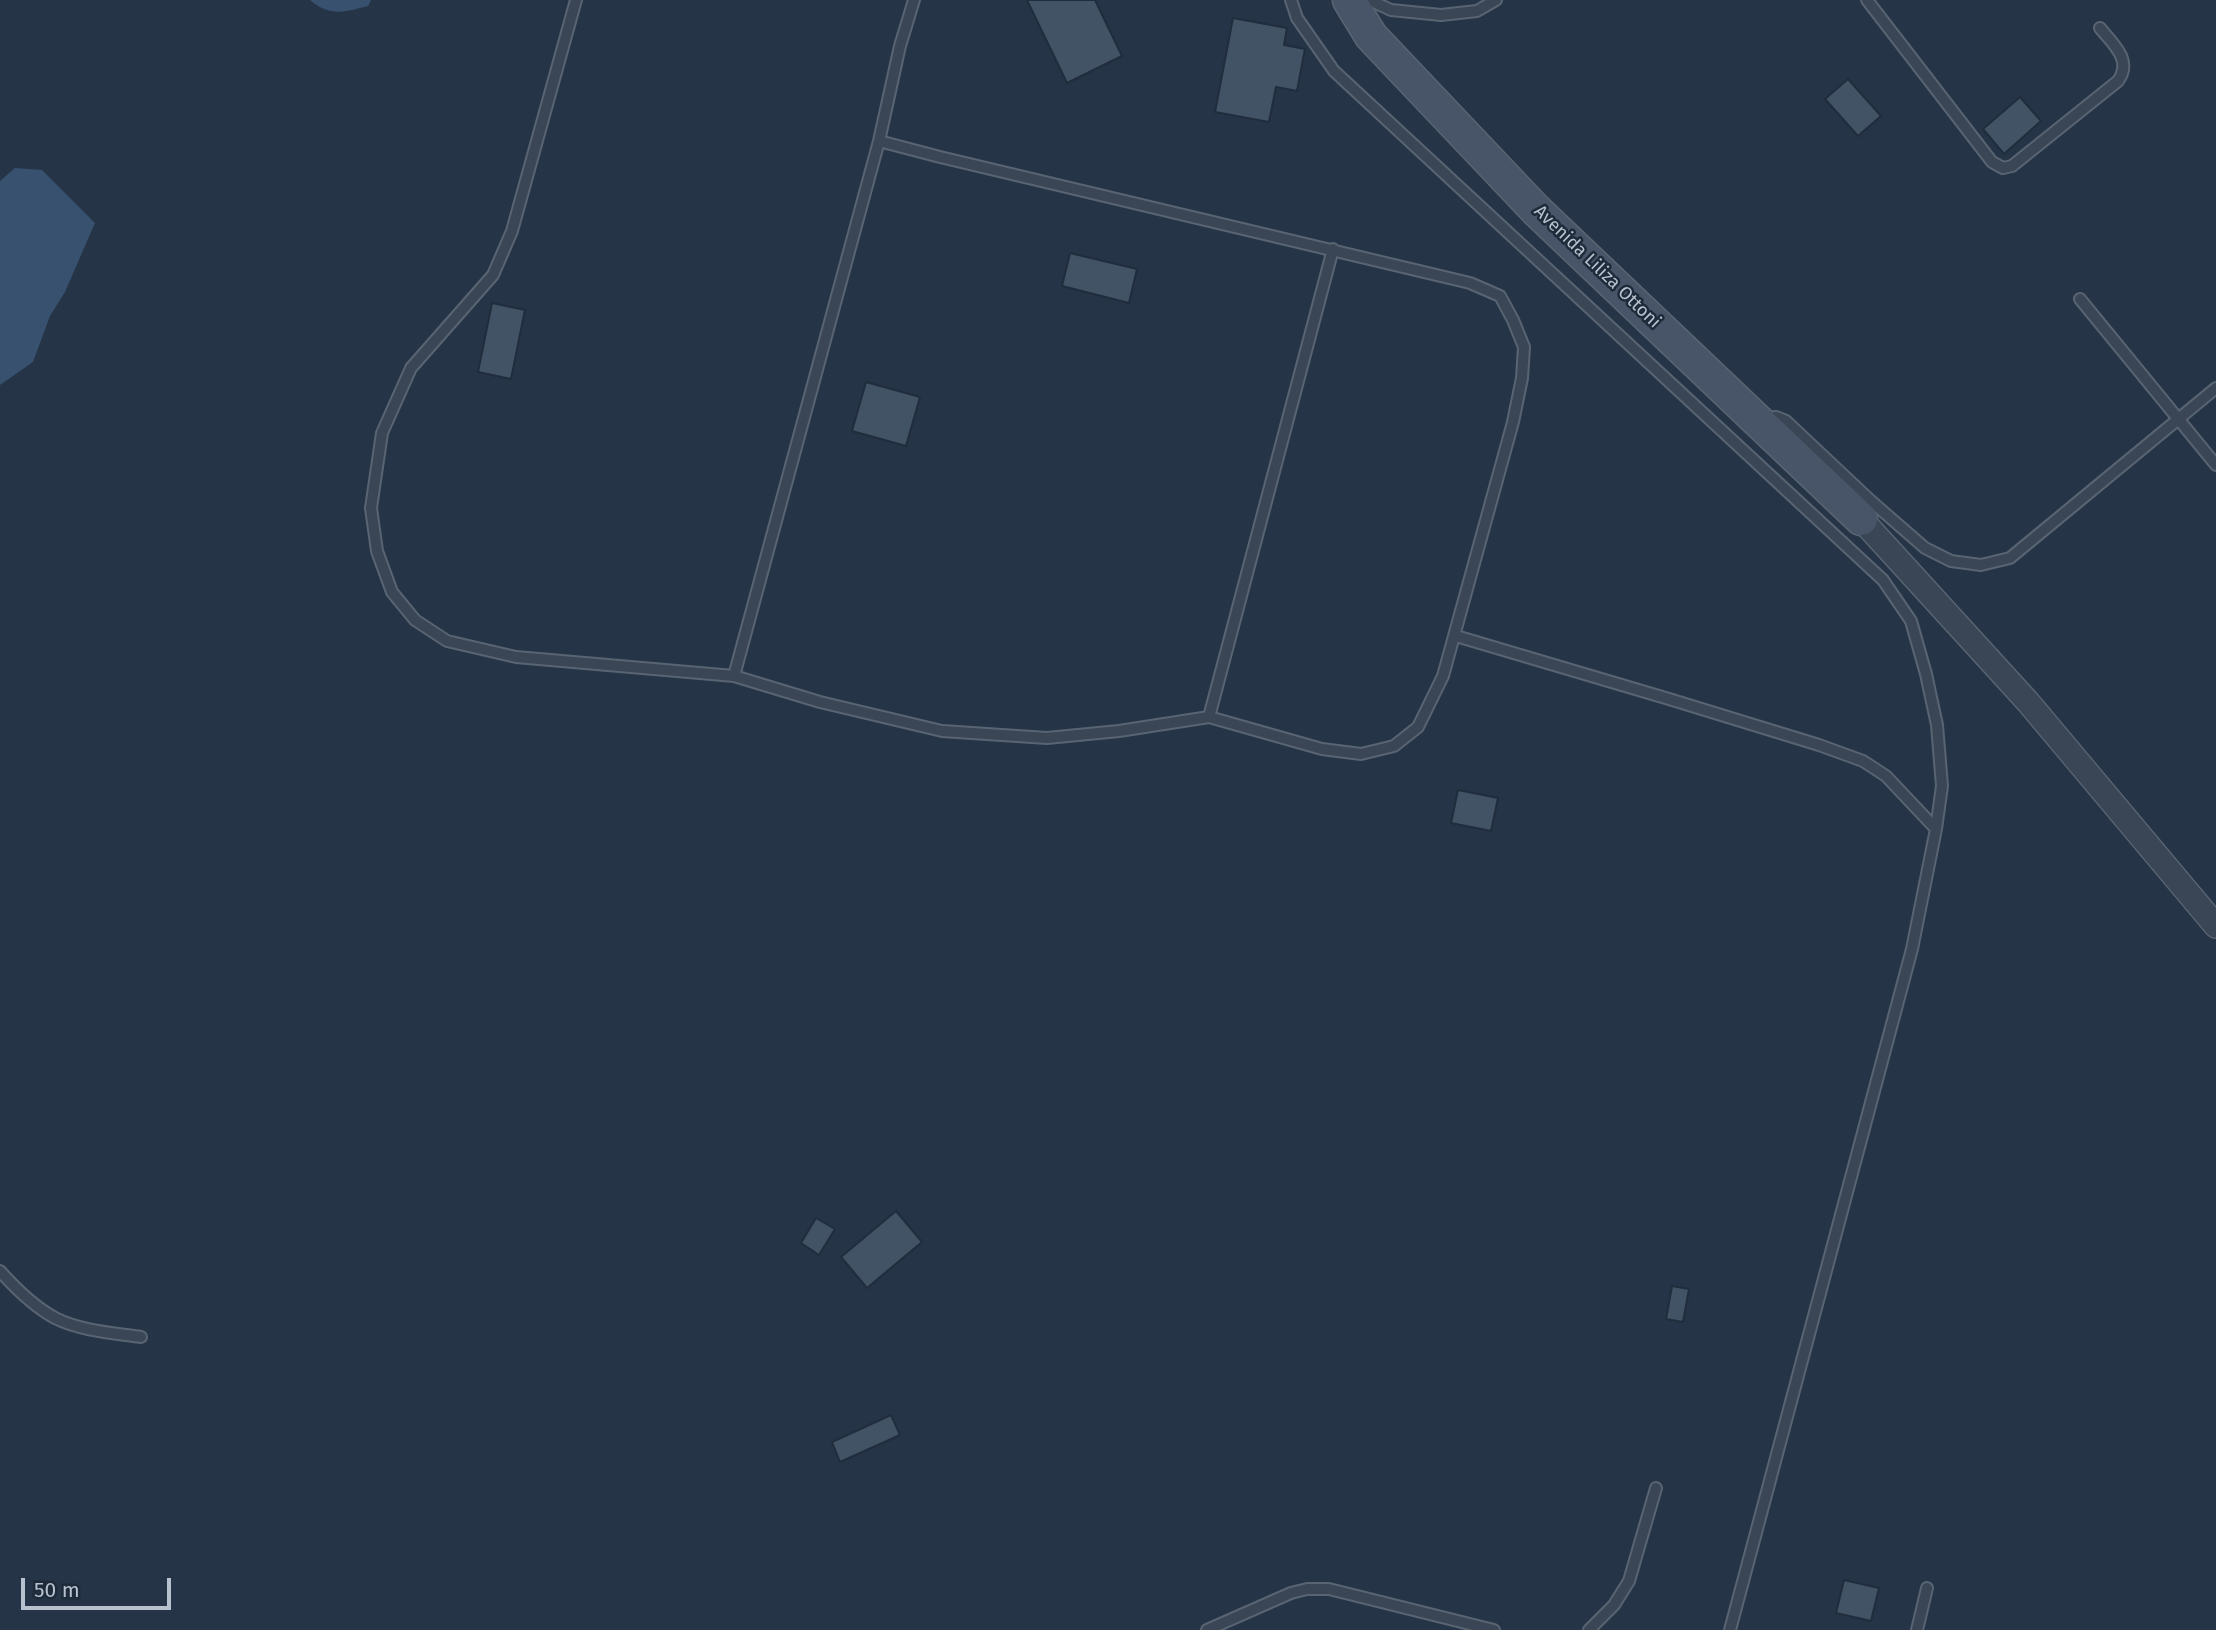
<!DOCTYPE html>
<style>
body{margin:0}
#map{position:relative;width:2216px;height:1630px;overflow:hidden;background:#253446;font-family:"Fira Sans",sans-serif}
canvas{display:block}
.scale{position:absolute;left:21px;top:1578px;width:150px;height:32px;box-sizing:border-box;border:4px solid #b8c1ce;border-top:0;padding-left:9px;font-size:21px;line-height:24px;white-space:nowrap;color:#b8c1ce;-webkit-text-stroke:5px #1e2b3b;paint-order:stroke}
</style>
<div id="map">
<canvas width="2216" height="1630"></canvas>
<div class="scale">50 m</div>
</div>
<script>
const g = document.querySelector('canvas').getContext('2d');
g.lineJoin = 'round';
function paint(path, color) {
  g.fillStyle = color;
  g.fill(path, 'evenodd');
}
function trace(path, color, width, dash) {
  g.strokeStyle = color;
  g.lineWidth = width;
  g.lineCap = dash ? 'butt' : 'round';
  g.setLineDash(dash || []);
  g.stroke(path);
}
function label(font, color, halo, rows, align = 'center') {
  g.font = font + ' "Fira Sans",sans-serif';
  g.lineWidth = 5;
  g.setLineDash([]);
  g.textBaseline = 'middle';
  g.strokeStyle = halo;
  g.fillStyle = color;
  for (const [text, x, y, turn = 0] of rows) {
    g.save();
    g.translate(x, y);
    g.rotate((+turn || 0) * Math.PI / 180);
    g.textAlign = isNaN(turn) ? turn : align;
    if (halo) g.strokeText(text, 0, 0);
    g.fillText(text, 0, 0);
    g.restore();
  }
}
const water = new Path2D(`
 M310 0H371L368 6C346 12 329 17 310 0Z
 M15 168 42 170 95 223 65 292 50 316 33 362 0 385V181Z`);
const building = new Path2D(`
 M1027 0H1095L1122 56 1067 83Z
 M1233 18 1287 28 1284 45 1305 49 1297 91 1276 87 1269 122 1215 112Z
 M1848 79 1881 116 1858 136 1825 99Z
 M2020 97 2041 121 2004 154 1983 129Z
 M1070 253 1137 269 1129 303 1062 286Z
 M492 303 525 310 511 379 478 372Z
 M866 382 920 397 906 446 852 431Z
 M1458 790 1498 798 1491 831 1451 823Z
 M896 1211 922 1242 867 1288 841 1257Z
 M816 1218 835 1229 819 1255 801 1243Z
 M1672 1286 1689 1289 1683 1322 1666 1319Z
 M891 1415 900 1435 840 1462 832 1442Z
 M1844 1580 1879 1588 1871 1621 1836 1613Z`);
const lane = new Path2D(`
 M576 0 512 231 493 275 411 368 382 433 371 508 377 551 392 592 415 620 447 641 516 657 734 676 820 702 942 731 1047 738 1119 731 1209 717 1322 749 1361 754 1394 746 1418 727 1443 676 1513 422 1522 378 1524 347 1513 320 1500 296 1470 283 940 157 879 141
 M1291 0 1297 18 1334 71 1883 580 1911 621 1926 674 1937 725 1942 786 1936 829 1912 949 1730 1630
 M1369 0 1391 10 1441 15 1477 11 1496 0
 M1867 0 1992 162 2003 168 2012 166 2118 81C2133 60 2113 44 2100 28
 M2080 299 2216 465
 M1763 418 1776 417 1786 421 1871 501 1925 548 1951 561 1981 565 2010 558 2216 388
 M1456 636 1669 699 1819 745 1863 761 1886 776 1936 829
 M734 676 879 141 900 46 914 0
 M1209 717 1333 249
 M0 1271C16 1289 33 1306 55 1318 81 1331 113 1333 141 1337
 M1207 1630 1291 1593 1307 1589H1329L1494 1630
 M1589 1630 1614 1605 1629 1581 1656 1488
 M1917 1630 1927 1588`);
const street = new Path2D(`
 M1861 519 2028 702 2216 926`);
const secondary = new Path2D(`
 M1349 0 1371 36 1536 210 1861 519`);
const streetNames = [
 ["Avenida Liliza Ottoni",1597,267,44]
];
paint(water, '#37516e');
paint(building, '#415365');
trace(building, '#202d3d', 2);
trace(lane, '#596472', 14);
trace(street, '#596472', 26);
trace(secondary, '#596472', 35);
trace(lane, '#3a4655', 10);
trace(street, '#3a4655', 23);
trace(secondary, '#485568', 32);
label('18px', '#b8c1ce', '#1e2b3b', streetNames);
</script>
